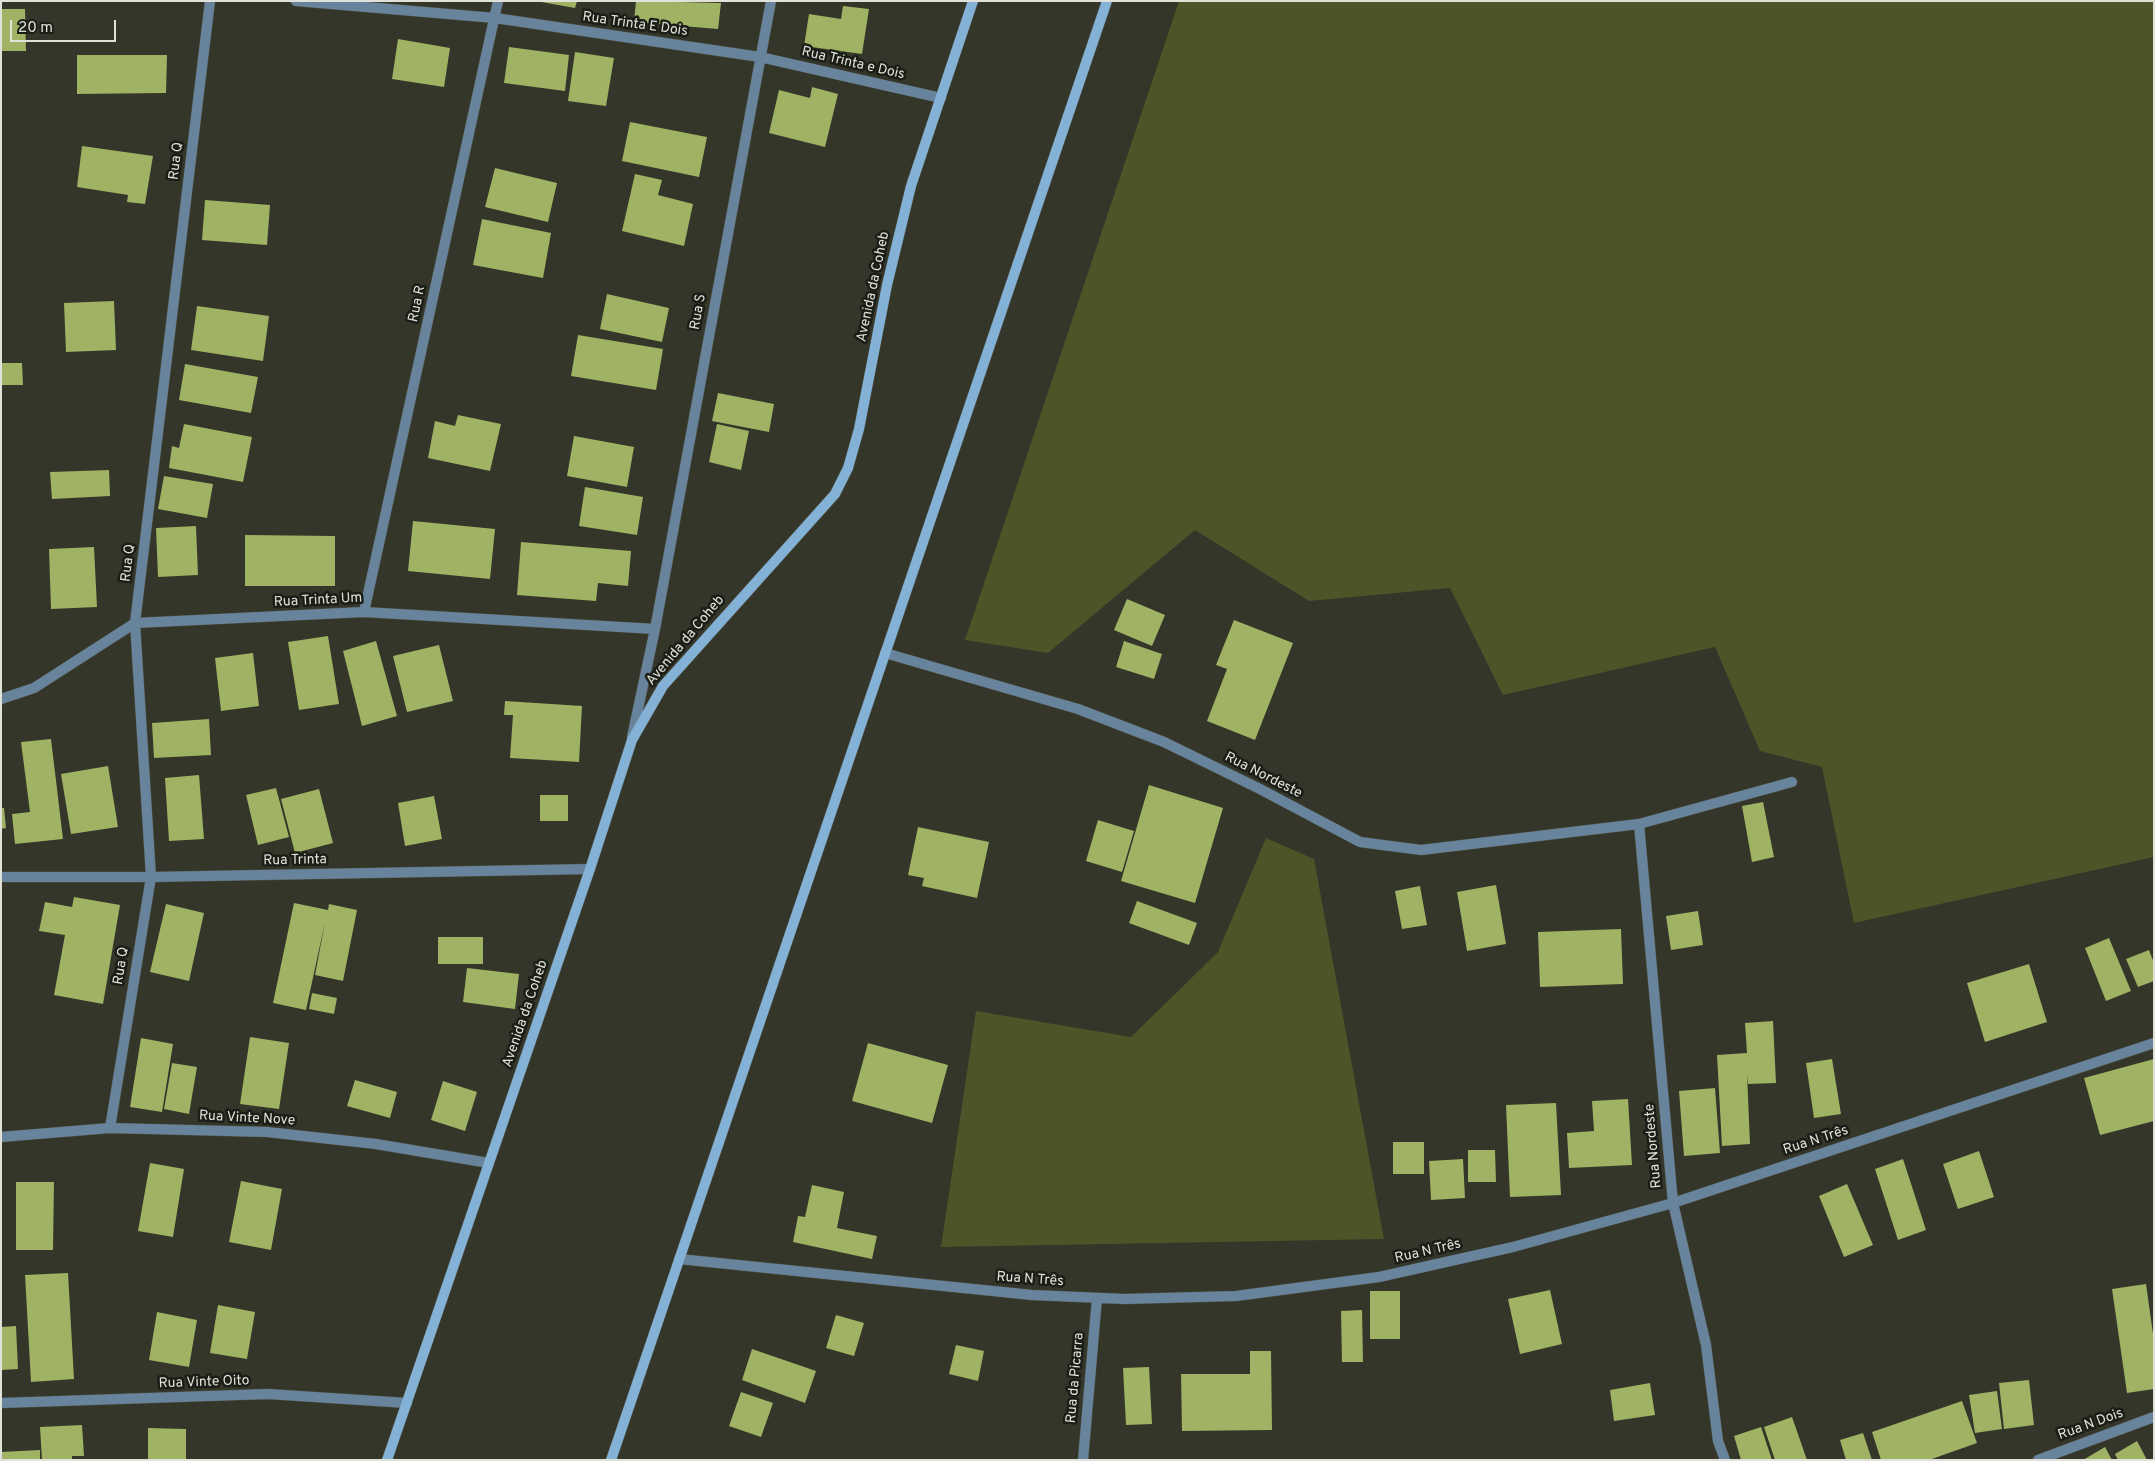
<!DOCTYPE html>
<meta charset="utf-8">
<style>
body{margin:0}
#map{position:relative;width:2155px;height:1461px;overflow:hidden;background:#333629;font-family:Overpass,sans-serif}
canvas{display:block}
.frame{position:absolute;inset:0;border:2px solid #e0e2d9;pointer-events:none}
.scale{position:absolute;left:10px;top:20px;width:106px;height:22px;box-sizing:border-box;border:2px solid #e0e2d9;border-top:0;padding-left:6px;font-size:15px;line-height:18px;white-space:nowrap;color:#e0e2d9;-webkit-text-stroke:4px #1b1d17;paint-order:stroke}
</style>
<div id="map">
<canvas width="2155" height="1461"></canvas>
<div class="frame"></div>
<div class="scale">20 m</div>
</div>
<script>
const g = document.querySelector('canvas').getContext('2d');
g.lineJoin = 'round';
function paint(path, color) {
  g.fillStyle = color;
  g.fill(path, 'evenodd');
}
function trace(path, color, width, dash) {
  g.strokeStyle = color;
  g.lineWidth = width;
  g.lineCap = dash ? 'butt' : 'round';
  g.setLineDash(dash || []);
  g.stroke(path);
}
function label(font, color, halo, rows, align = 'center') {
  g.font = font + ' Overpass,sans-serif';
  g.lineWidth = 5;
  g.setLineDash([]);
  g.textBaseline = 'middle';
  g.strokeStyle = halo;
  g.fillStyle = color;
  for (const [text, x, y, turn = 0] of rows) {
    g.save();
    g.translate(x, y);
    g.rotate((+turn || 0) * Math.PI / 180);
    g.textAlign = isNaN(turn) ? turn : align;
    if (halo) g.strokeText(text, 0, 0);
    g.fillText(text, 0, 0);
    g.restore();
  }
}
const green = new Path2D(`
 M1179 1H2154V857L1854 923 1822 767 1760 751 1715 647 1503 695 1450 588 1309 601 1195 530 1048 653 965 640Z
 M1266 838 1314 859 1384 1239 941 1247 976 1011 1131 1037 1218 952Z`);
const building = new Path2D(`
 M536 1H577L575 8Z
 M636 1 721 3 718 29 634 22Z
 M843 6 869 9 862 54 804 46 809 14 841 19Z
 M1 9H25L26 51H1Z
 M398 39 450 48 444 87 392 79Z
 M509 47 569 55 565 91 504 83Z
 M575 52 614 58 606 106 568 101Z
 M77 55H167L166 93 77 94Z
 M812 87 838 94 825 147 769 133 779 90 810 98Z
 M630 122 707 137 699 177 622 161Z
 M82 146 153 156 145 204 127 202 128 195 77 187Z
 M495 168 557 183 548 222 485 207Z
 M635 174 662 180 658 195 693 204 684 246 622 231Z
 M205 200 270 205 267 245 202 240Z
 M482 219 551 233 543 278 473 265Z
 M607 294 669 308 662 342 600 329Z
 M114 301 116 350 66 352 64 303Z
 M197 306 269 316 263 361 191 350Z
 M578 335 663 349 656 390 571 376Z
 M1 363H22L23 385H1Z
 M185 364 258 377 251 413 179 400Z
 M718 393 774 404 769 432 712 421Z
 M458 415 501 424 490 471 428 458 435 421 455 426Z
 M184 424 252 437 243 482 169 468 172 446 179 448Z
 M717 424 749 431 741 470 709 462Z
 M574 436 634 447 627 487 567 476Z
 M109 470 110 496 52 499 50 472Z
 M164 476 213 484 207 518 158 509Z
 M585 487 643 497 637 535 579 526Z
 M413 521 495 529 490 579 408 571Z
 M196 526 198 575 158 577 156 528Z
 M245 535 335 536V586H245Z
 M521 542 631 551 628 586 598 583 596 601 517 595Z
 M94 547 97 607 51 609 49 549Z
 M1127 599 1165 615 1152 646 1114 630Z
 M1234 620 1293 643 1255 740 1207 721 1227 669 1216 665Z
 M328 636 339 704 299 710 288 642Z
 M376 641 397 716 362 726 343 651Z
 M1124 641 1162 654 1154 679 1116 667Z
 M439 645 453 701 407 712 393 656Z
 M253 653 259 706 221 711 215 658Z
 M505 701 582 706 579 762 510 758 513 715H504Z
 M209 719 211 755 154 758 152 723Z
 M51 739 63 839 15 844 12 814 30 812 21 742Z
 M108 766 118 827 71 834 61 774Z
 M199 775 204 839 169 841 165 778Z
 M1149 785 1223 808 1195 903 1121 881Z
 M276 788 289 837 258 845 246 795Z
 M319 789 333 843 295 853 281 799Z
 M540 795H568V821H540Z
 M434 796 442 839 405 846 398 803Z
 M1763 802 1774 857 1752 862 1742 806Z
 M1 808H4L6 828 1 829Z
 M1098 820 1134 831 1122 872 1086 861Z
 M918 827 989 842 977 898 922 886 924 878 908 875Z
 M1496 885 1506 944 1467 951 1457 892Z
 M1420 886 1427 925 1402 929 1395 891Z
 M74 897 120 905 103 1004 54 995 65 935 39 931 45 902 72 907Z
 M1137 901 1197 923 1189 945 1129 923Z
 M294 903 328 910 329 904 357 910 343 981 315 975 325 922 306 1010 273 1003Z
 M166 904 204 913 189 981 150 972Z
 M1698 911 1703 945 1671 950 1666 916Z
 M1621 929 1623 984 1540 987 1538 932Z
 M438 937H483V964H438Z
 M2109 938 2131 991 2106 1001 2085 948Z
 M2149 950 2154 963V981L2138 987 2126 959Z
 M2029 964 2047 1022 1985 1042 1967 983Z
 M467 968 519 974 515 1009 463 1002Z
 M312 993 337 998 334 1014 309 1009Z
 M1773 1021 1776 1083 1748 1084 1747 1074 1750 1144 1722 1146 1717 1055 1747 1053 1745 1023Z
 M250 1037 289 1043 279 1109 240 1104Z
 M141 1038 173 1044 162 1112 130 1107Z
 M868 1043 948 1065 932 1123 852 1101Z
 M1832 1059 1841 1114 1814 1118 1806 1063Z
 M2154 1059V1121L2100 1135 2084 1078Z
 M172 1063 197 1067 189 1114 164 1109Z
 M355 1080 397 1092 390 1118 347 1106Z
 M443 1081 477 1092 465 1131 431 1120Z
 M1715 1088 1720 1153 1684 1156 1679 1091Z
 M1628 1099 1632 1165 1569 1168 1567 1133 1594 1131 1592 1101Z
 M1556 1103 1561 1195 1510 1197 1506 1105Z
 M1393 1142H1424V1174H1393Z
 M1468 1150H1495L1496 1182H1468Z
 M1979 1151 1994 1197 1958 1209 1943 1164Z
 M1463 1159 1465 1198 1431 1200 1429 1161Z
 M1903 1159 1926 1230 1898 1240 1875 1169Z
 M150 1163 184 1169 173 1237 138 1231Z
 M241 1181 282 1189 271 1250 229 1242Z
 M16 1182H54L53 1250H16Z
 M1847 1184 1873 1245 1844 1257 1819 1196Z
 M812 1185 844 1192 837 1228 877 1236 872 1259 793 1242 798 1216 805 1217Z
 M68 1273 74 1379 31 1382 25 1275Z
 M2146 1284 2154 1341V1389L2127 1393 2112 1289Z
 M1550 1290 1562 1344 1520 1354 1508 1299Z
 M1370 1291H1400V1339H1370Z
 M218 1305 255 1312 247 1359 210 1353Z
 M1362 1310 1363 1362H1342L1341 1311Z
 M157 1312 197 1320 189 1367 149 1360Z
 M836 1315 864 1323 854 1356 826 1348Z
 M16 1326 18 1369 1 1370V1327Z
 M956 1345 984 1351 978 1381 949 1374Z
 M752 1349 816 1371 805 1403 742 1380Z
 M1250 1351H1271L1272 1430 1182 1431 1181 1374H1250Z
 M1149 1367 1152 1424 1126 1425 1123 1368Z
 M2029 1380 2034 1425 2004 1429 1999 1383Z
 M1650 1383 1655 1415 1614 1421 1610 1390Z
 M1997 1391 2002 1429 1975 1433 1969 1395Z
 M741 1392 773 1403 761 1437 729 1426Z
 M1962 1401 1977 1443 1929 1460H1881L1872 1432Z
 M1792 1417 1807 1460H1775L1764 1427Z
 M82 1425 84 1456H72V1460H42L40 1427Z
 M1761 1427 1772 1460H1741L1734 1436Z
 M148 1428 186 1429V1460H148Z
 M1863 1433 1872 1460H1846L1840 1440Z
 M2137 1441 2147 1460H2118L2115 1454Z
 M2105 1447 2112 1460H2083Z
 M40 1450V1460H1V1452Z`);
const minor = new Path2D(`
 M296 1 495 18 760 57 941 98
 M364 612 498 1
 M885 653 1078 709 1164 742 1260 789 1360 842 1421 850 1639 824 1792 782
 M1 699 34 688 135 623 364 612 655 629
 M632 737 655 629 771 1
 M1639 824 1673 1203 1706 1345 1718 1441 1725 1460
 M1 877H151L590 869
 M110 1128 151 877 135 623 210 1
 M1 1137 110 1128 267 1132 376 1144 489 1163
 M679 1259 1032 1295 1125 1299 1236 1296 1379 1277 1513 1247 1673 1203 2154 1043
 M1 1403 268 1394 407 1403
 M1083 1460 1097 1298
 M2038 1460 2154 1417`);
const secondary = new Path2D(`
 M387 1460 590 869 632 740 663 686 835 494 848 468 859 429 887 285 911 186 973 1
 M611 1460 1107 1`);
const streetNames = [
 ["Rua Trinta E Dois",635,25,8],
 ["Rua Trinta e Dois",853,64,13],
 ["Rua Q",177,161,-83],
 ["Avenida da Coheb",874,287,-78],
 ["Rua R",418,304,-78],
 ["Rua S",699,312,-80],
 ["Rua Q",129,563,-83],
 ["Rua Trinta Um",318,601,-3],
 ["Avenida da Coheb",686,641,-50],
 ["Rua Nordeste",1263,776,27],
 ["Rua Trinta",295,861,-1],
 ["Rua Q",122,966,-81],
 ["Avenida da Coheb",526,1014,-71],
 ["Rua Vinte Nove",247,1119,3],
 ["Rua N Três",1816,1141,-18],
 ["Rua Nordeste",1654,1146,-95],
 ["Rua N Três",1428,1252,-13],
 ["Rua N Três",1030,1280,4],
 ["Rua da Picarra",1076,1378,-85],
 ["Rua Vinte Oito",204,1383,-2],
 ["Rua N Dois",2091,1425,-20]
];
paint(green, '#4b5528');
paint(building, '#a0b263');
trace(minor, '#4f5245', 11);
trace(secondary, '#4f5245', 11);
trace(minor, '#68849c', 10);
trace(secondary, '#84b1d6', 10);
label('14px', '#e0e2d9', '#1b1d17', streetNames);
</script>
